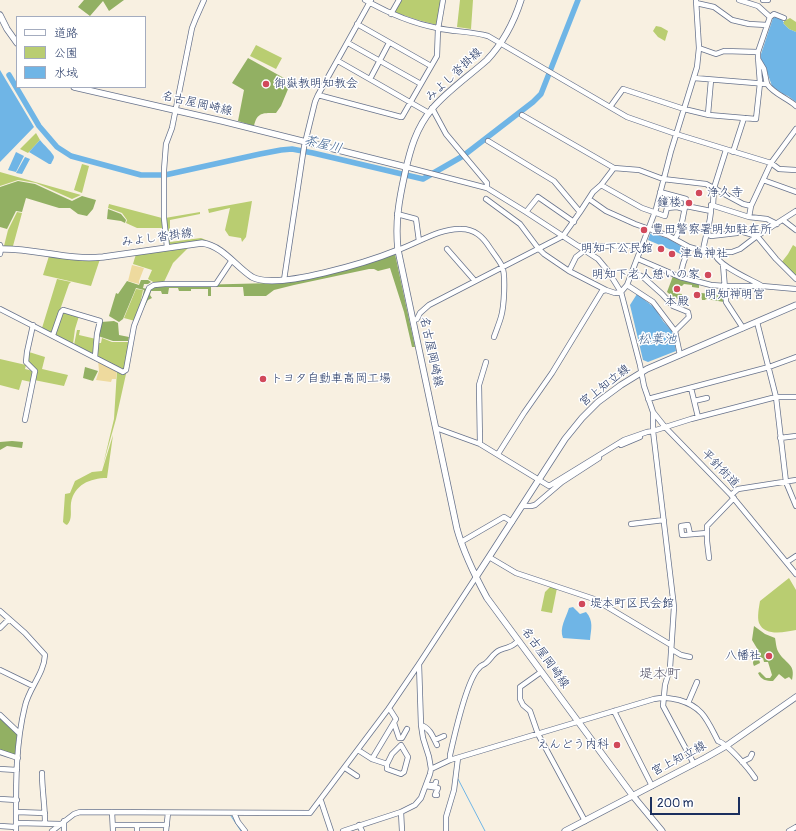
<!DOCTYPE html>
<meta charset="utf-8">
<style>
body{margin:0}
#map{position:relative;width:796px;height:831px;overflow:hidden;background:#f8f0e1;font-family:Pangolin,"Klee One",sans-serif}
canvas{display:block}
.legend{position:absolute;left:16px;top:16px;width:130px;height:72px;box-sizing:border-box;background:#fff;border:1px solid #a4acbf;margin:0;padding:5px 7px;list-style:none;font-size:12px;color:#1b2f5e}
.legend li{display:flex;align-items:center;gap:8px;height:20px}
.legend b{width:20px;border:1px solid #a4acbf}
.scale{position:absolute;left:650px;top:797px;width:90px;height:18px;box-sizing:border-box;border:2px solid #1b2f5e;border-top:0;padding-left:5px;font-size:12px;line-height:14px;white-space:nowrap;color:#1b2f5e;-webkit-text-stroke:3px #fff;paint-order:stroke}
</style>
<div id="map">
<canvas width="796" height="831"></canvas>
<ul class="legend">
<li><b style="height:5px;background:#fff"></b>道路</li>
<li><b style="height:11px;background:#b9cd71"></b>公園</li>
<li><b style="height:11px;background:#6fb5e6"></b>水域</li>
</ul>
<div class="scale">200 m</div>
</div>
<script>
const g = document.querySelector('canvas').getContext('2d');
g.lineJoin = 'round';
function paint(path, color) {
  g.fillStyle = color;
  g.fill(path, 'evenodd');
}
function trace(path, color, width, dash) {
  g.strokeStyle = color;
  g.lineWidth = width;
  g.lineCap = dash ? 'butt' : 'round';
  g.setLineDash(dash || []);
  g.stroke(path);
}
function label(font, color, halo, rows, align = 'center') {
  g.font = font + ' Pangolin,"Klee One",sans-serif';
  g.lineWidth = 3;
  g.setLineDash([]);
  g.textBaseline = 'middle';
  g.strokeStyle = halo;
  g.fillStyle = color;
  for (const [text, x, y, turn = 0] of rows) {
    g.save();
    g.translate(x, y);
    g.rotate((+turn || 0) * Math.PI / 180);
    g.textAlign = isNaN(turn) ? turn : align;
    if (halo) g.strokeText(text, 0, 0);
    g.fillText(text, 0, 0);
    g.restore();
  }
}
const green = new Path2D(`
 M401 0H442L437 25 418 20 394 12Z
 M460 0H473L471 29 457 27Z
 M790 18 796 22V32L789 29 783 23 784 22V21Z
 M656 26 661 27 668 31 665 41 658 37 653 31Z
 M256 45 282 58 276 69 250 56Z
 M36 133 40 140 28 153 20 149Z
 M82 164 89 166 82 193 74 190Z
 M0 172 81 195 72 199 36 183 18 180 0 186Z
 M252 201 246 237 242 242 241 238 229 236 225 230 230 208 209 213 208 209Z
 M109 204 162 218 164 228H137L126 223 127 220 122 213 108 208Z
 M17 212 22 213 13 246H4L8 230Z
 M200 212V214L170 220V233H169L170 242 201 238 206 240 205 242 169 246 165 218Z
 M793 245 796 247V278L781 263 788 254Z
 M189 247 173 263 164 282 155 283 148 279 152 270 133 264 136 254Z
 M49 256 78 260 100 259 91 286 43 275Z
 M57 279 71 282 69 284 52 333 42 328Z
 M136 289 143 290 139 310 135 321 124 318Z
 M63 312 79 316 75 329 73 344 54 334Z
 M77 330H80L79 335 96 339 94 355 74 345Z
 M102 338 112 342H130L125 369 123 370 97 356 98 343H101Z
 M29 352 45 357 42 369 68 375 64 386 34 380 36 372 28 361Z
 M0 359 26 365 25 369 33 371 31 382 22 380 19 390 0 385Z
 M117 370 126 374 116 419 103 465 114 419Z
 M113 435 107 478C90 478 74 485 71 503 70 511 73 519 67 525L65 524 63 522 65 494 70 493 75 481 92 472 102 471Z
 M789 578 796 590V630C785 632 765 637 759 623 757 617 759 607 760 601Z
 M551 586 557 588 552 613 541 611 545 592Z`);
const forest = new Path2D(`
 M84 0H124L109 11 103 1 90 16 78 7Z
 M248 58 291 82 281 106 276 113C263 113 257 112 254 126L238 121 244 90 232 83Z
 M18 181 35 184 72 201 82 196 96 200 93 209 87 216 78 214 70 208H59L26 198 22 212 16 211 7 229 0 227V187Z
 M108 209 121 214 126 220 125 223 121 221 107 219Z
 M394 253 395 254 415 347H412L404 312 390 268 378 271 374 269H369L294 285 274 290 266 296H244L243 287H211V296H208V289H191V291H179L178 288H169L168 294H162L161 291H151L150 295 152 298 148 300 141 313 149 289 154 286 273 283Z
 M673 276 699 284V288L692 287V285L684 284 682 286 674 285 673 293 682 294V297H680V300L673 297 667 292Z
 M141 280H148L151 282 148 284H144L143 288 147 289 140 308 144 290 136 288 123 319 119 322 109 316 116 293 118 294 127 281 139 285Z
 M701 293 724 295V302L706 299 705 300H702Z
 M114 321 118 323 119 335 129 337 128 341H113L98 336 101 322Z
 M85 367 98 371 93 381 83 378Z
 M12 441 23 442 22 448 7 446 0 450V442Z
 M754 626 765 634 775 638C776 642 776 649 779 653 786 664 796 664 792 680L789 677 785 679 779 674 773 681C766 681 761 680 758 673L760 672 766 678H770L772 675 768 662H764L763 658 759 659 760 663C758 664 756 665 754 666 751 661 756 656 758 650L752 640Z
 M0 717 17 734 16 755 0 750Z`);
const sand = new Path2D(`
 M132 265 144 268 139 281V284L128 281Z
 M98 360 117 370 116 379H112L111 382 96 380 99 371Z`);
const water = new Path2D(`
 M776 17 781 18 784 23H783L789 29 796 32V102L788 96 783 94 772 86 766 69 760 57 773 18Z
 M0 70 34 127 0 162Z
 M40 140C43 144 54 154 54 157 54 159 52 161 51 164H49L29 152Z
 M16 152 24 156 16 172 8 170Z
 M25 157 30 159 22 174 16 173Z
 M652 233 669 239 684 248 683 255 648 240 650 234Z
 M637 294 655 308 663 321 673 332 676 351 648 362 643 360 630 305Z
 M573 607 580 614 586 612C594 621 591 629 590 640L563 638C559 628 566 618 569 608Z`);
const stream = new Path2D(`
 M458 779 485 831
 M231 816 241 831`);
const river = new Path2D(`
 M9 75 39 126 57 147 71 156 141 175H165L260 154 281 150 292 149 313 153 423 179 463 156 533 102 541 94 578 0`);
const minor = new Path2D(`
 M365 0C388 13 411 23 437 28 454 32 471 31 488 36L627 117 676 134 771 163 779 169 796 170
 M739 0 758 6 770 17
 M763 0H768
 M696 3 714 7 732 20 749 24 767 25
 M391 14 399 0
 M357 24 431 66
 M348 43 421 84
 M699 48 716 54 724 51 758 52
 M758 59 764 69 767 84
 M338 61 429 113
 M694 78 767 84C774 94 787 98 796 106
 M370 79 389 43
 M318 95 401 117H402L437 56 438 29 443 0
 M610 107 623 89 684 109 709 115 756 119 760 83 758 57V52L770 17 774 14 784 18
 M432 108 446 134 487 183V188
 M708 114 711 80
 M522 115 614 168 639 170 663 179 706 184 743 204 751 206
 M488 141 554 181 580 212
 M733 152 744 118
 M406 167 487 188 526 212 598 259 608 271 621 292 640 365 644 386 653 412 665 427 731 495 796 574
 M763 180 796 192
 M601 185 642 208 665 216 667 208 677 207 684 209
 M660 192 686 199V206L711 211
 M486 199 520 224 538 248 544 254 569 271 606 290
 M589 199 606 211 635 224 669 236 689 247 703 251 714 252H732L740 249 757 236 796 211
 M713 205 714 188 726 150
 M526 212 538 197 574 222
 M397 214 416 219 419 241
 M749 217 751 206 771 163 796 129
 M783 220 796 230
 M706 234 711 236 737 233 740 231 757 236 776 259 796 279
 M675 239 681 227 685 207
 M0 245 1 249 0 254
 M579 246H643
 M167 247 164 218V170L166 144 172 128 192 28 196 18 204 0
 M447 249 475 281
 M398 250C418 243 440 228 461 229 475 229 483 237 490 248 494 254 499 260 502 266 506 275 504 307 501 317 499 324 496 331 494 337
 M703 251C705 235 712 221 711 205L749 217 767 219 777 224
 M714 252C716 265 750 279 762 286
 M638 259 680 277 711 285 725 286H762L796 289
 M723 264 726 302 743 328
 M569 271 576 257 585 250
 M633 272 643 277 662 294 673 306 688 312 689 317 675 331
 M680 277 683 264 689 247
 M284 280 304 147 315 102 318 95 371 0
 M627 285 653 302 675 331 680 355
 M0 309 123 372 126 370 134 326 149 288 154 285 165 284H216L232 260
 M414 320 417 319 420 313 429 305 563 236 580 212 593 192 601 185 614 168
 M757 322 776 397 786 482 796 506
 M53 335 61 312 63 310 100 321 97 334 95 357
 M691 388 698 417
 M648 399 769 367 796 357
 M694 401 707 398
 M653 412V431L674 607 670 668 665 685 663 706 694 764
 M25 420 35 371 26 362 27 352 33 325
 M436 428 480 444 549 486 624 440 647 432 653 431 691 419 776 397H796
 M780 438 796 436
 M480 444 479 385 486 362
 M621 445 640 437
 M498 454 524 413 552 373 602 291 606 290 615 293 621 292 627 285 656 209 671 151 697 67 699 48 696 0
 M731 495 738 489 796 480
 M522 506H531L535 505 562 482 599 458
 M631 524 664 520
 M690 534 688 525 681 526 682 535 707 533
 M461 542 504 517 512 522
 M489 557 516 573 594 599 671 645
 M709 558 707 541V526L734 498
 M787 562 796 556
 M0 611 25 633 45 655C44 674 29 688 25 706 15 746 16 789 16 831
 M0 628 9 619
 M671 649 681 655 690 657
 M0 670 33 686
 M541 672 520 687V699L523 705 530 711 538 734 585 821
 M688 703 697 682
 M614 711 652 786
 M0 715 19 733
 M394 723 399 738H402L407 729
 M421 725C430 728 433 737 437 745
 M435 740 444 736
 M358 750 372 759 387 764V769L401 774 404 772 408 757 401 745 392 754 387 764
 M0 752 18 758
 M372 759 396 719 389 708
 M450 760V755C454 737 467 679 479 668 481 665 484 665 486 663 491 659 493 653 500 650 509 646 510 649 518 641
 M742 762 750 758 752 754
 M345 768 357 776
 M0 769 17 770
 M431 769 450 760 654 699C664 697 669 698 679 700 703 707 707 720 718 741 728 744 749 769 755 778
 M42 773C42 790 45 806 45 823
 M430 785H435L436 782
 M426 786 438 788 435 795H437
 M0 799 17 800
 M321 801 331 831
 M17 812 45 813
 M112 812 113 831
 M401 812 402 831
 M234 813 238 822 245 831
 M16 823 61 824
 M113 825H167
 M359 825 362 831
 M0 826 16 827
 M52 831 74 814 80 812 310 813 389 708 419 664 476 577
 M64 831V821
 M137 831V825
 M166 831 168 813
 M343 831 401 812 415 805 421 798 430 774 431 769 429 757 423 738 421 725 419 664
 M446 831V817L454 790 458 758
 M789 831 796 827`);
const major = new Path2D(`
 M521 0C514 22 503 43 487 60 469 76 447 91 432 109 416 128 410 150 405 173 399 200 395 222 398 250L457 529C464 554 475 576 487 598L633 796 662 831
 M0 15 7 29 17 43
 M74 87 222 121 406 167
 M0 249C25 248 50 255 75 257 84 258 94 258 103 257L202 243C223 246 235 266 252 277 277 291 371 261 398 250
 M476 577 489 557 565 439 582 418 598 402 621 385 647 369 796 305
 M565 831 705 758 726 746 796 697`);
const markers = [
 [266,84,4,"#d1495b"],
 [699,193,4,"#d1495b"],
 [689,203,4,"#d1495b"],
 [644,230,4,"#d1495b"],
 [661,249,4,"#d1495b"],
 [672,254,4,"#d1495b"],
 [708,275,4,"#d1495b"],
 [677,289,4,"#d1495b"],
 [697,295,4,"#d1495b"],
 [263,379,4,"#d1495b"],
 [582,604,4,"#d1495b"],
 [769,656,4,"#d1495b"],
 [617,745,4,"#d1495b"]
];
const streetNames = [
 ["みよし沓掛線",454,75,-43],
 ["名古屋岡崎線",197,104,13],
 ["みよし沓掛線",157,238,-8],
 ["名古屋岡崎線",431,352,78],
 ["宮上知立線",605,386,-38],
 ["平針街道",720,469,46],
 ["名古屋岡崎線",545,658,54],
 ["宮上知立線",679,759,-28]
];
const poiNames = [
 ["御嶽教明知教会",274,84],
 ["浄久寺",707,193],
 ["鐘楼",681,203,"right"],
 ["豊田警察署明知駐在所",652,230],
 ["明知下公民館",653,249,"right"],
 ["津島神社",680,254],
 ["明知下老人憩いの家",700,275,"right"],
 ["明知神明宮",705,295],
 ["本殿",677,302,"center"],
 ["トヨタ自動車高岡工場",271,379],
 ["堤本町区民会館",590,604],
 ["八幡社",761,656,"right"],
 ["えんどう内科",609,745,"right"]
];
const waterNames = [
 ["茶屋川",323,145,13],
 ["松葉池",657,340]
];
const quarterNames = [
 ["堤本町",660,674]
];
paint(green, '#b9cd71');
paint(forest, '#92b063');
paint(sand, '#eeda9e');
paint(water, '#6fb5e6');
trace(stream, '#6fb5e6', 1);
trace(river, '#6fb5e6', 5.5);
trace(minor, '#68738c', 6);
trace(major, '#68738c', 7);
trace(minor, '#fff', 4.5);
trace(major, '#fff', 5.5);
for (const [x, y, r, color] of markers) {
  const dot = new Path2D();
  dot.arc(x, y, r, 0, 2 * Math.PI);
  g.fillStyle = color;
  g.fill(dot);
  trace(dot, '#fff', 1.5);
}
label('12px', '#1b2f5e', '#fff', streetNames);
label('12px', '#1b2f5e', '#fff', poiNames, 'left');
label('italic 13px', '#385e8e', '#fff', waterNames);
label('14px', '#605e71', '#fff', quarterNames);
</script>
